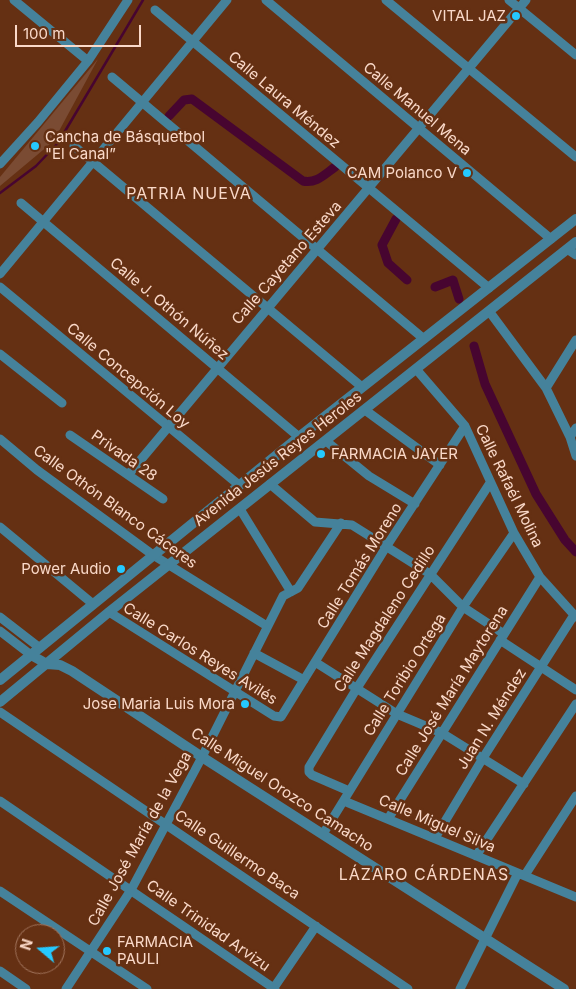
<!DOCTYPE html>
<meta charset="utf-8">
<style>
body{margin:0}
#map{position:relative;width:576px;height:989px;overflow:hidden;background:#653013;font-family:Inter,sans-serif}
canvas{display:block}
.north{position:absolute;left:15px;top:924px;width:50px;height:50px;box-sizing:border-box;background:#653013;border:1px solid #a1745c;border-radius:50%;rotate:288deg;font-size:14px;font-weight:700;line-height:20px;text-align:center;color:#fad9c9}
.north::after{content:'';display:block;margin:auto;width:18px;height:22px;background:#25c9fe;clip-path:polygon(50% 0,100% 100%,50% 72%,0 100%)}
.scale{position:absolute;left:15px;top:25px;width:126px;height:22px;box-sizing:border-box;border:2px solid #fad9c9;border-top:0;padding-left:6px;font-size:15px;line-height:18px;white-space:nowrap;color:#fad9c9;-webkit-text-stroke:4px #653013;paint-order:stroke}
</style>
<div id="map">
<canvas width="576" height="989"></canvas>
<div class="north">N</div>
<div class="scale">100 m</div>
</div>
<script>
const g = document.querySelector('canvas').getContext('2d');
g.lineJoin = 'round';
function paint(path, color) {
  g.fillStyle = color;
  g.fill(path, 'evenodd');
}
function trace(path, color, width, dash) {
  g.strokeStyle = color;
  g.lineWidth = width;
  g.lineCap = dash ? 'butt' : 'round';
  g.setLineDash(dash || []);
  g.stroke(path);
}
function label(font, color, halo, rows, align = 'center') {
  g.font = font + ' Inter,sans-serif';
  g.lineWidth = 5;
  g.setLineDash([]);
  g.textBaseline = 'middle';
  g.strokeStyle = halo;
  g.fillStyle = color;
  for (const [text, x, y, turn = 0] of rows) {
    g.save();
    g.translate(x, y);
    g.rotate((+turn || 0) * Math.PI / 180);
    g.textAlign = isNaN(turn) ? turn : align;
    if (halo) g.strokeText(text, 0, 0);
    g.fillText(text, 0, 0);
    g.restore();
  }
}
const green = new Path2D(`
 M98 59 59 131 49 145 0 186V177Z`);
const stream = new Path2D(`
 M0 193 36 166 58 143 143 0`);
const canal = new Path2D(`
 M169 116 184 100 192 99 303 181C316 184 325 174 335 167
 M396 219 382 245 388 263 407 280
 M435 287 453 280 459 299
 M474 346 485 384 536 494 565 540 576 552`);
const minor = new Path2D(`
 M14 0 88 61
 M266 0 551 239
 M386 0 576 157
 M509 0 576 55
 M155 10 489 288
 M112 77 424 339
 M74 146 362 387
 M0 164 38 122 88 61 128 0
 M21 203 299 437
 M567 249 576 255
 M0 274 227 0
 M0 287 239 485
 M489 311 546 388 570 437 576 456
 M0 354 62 403
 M416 369 465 426 514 533 540 577 576 617
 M546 388 576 340
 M365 410 440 465
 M70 435 163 499
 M570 437 576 428
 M0 439 37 470 153 555 267 626
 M326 441 369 476 415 504
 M128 475 526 0
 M270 484 315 522 352 525 430 574 463 607 504 634
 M240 509 291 592
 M0 527 93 604
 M109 612 274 716 281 717 386 547 465 426
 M0 617 40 648
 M0 631 31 655
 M500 640 576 690
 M254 653 304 680
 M315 662 397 714 442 733 524 784
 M0 712 408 989
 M349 791 312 775 309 772V767L357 688 490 483
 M0 801 275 989
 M344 801 576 897
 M388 819 540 577
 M323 834 463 607 514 533
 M435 838 483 758 574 615
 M476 856 576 704
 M525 875 576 796
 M0 891 147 989
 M0 971 26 989
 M66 989 131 890 202 757 283 596 298 588 341 523
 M273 989 316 926
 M460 989 518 873`);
const tertiary = new Path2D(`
 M31 655 47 664 60 665 72 671 202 757 564 989
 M0 680 299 437 576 219
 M0 702 109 612 576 242`);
const markers = [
 [516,16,5,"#25c9fe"],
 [35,146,5,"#25c9fe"],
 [467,173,5,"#25c9fe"],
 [321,454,5,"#25c9fe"],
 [121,569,5,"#25c9fe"],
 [245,704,5,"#25c9fe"],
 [107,951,5,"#25c9fe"]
];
const poiNames = [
 ["VITAL JAZ",506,16],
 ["Cancha de Básquetbol",45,137,"left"],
 ["\"El Canal”",45,154,"left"],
 ["CAM Polanco V",457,173],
 ["FARMACIA JAYER",331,454,"left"],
 ["Power Audio",111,569],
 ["Jose Maria Luis Mora",235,704],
 ["FARMACIA",117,942,"left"],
 ["PAULI",117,959,"left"]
];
const streetNames = [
 ["Calle Laura Méndez",284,100,40],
 ["Calle Manuel Mena",417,109,40],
 ["Calle Cayetano Esteva",287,263,-49],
 ["Calle J. Othón Núñez",169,309,40],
 ["Calle Concepción Loy",128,376,40],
 ["Privada 28",124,456,35],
 ["Avenida Jesús Reyes Heroles",278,459,-38],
 ["Calle Rafaél Molina",509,486,64],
 ["Calle Othón Blanco Cáceres",115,507,36],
 ["Calle Tomás Moreno",360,566,-58],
 ["Calle Magdaleno Cedillo",385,619,-57],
 ["Calle Carlos Reyes Avilés",200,654,32],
 ["Calle Toribio Ortega",405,675,-58],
 ["Calle José María Maytorena",452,691,-58],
 ["Juan N. Méndez",492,719,-58],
 ["Calle Miguel Orozco Camacho",282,790,33],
 ["Calle Miguel Silva",437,824,23],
 ["Calle José María de la Vega",140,839,-61],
 ["Calle Guillermo Baca",237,855,34],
 ["Calle Trinidad Arvizu",208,926,35]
];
const neighbourhoodNames = [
 ["PATRIA NUEVA",189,194],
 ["LÁZARO CÁRDENAS",424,875]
];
paint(green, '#7a4b33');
trace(stream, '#470530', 2.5);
trace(canal, '#470530', 9);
trace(minor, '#45829b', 9);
trace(tertiary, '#45829b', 10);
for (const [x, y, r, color] of markers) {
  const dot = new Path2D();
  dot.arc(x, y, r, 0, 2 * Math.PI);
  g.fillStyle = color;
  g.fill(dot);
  trace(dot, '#653013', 2);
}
label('15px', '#fad9c9', '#653013', poiNames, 'right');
label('15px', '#fad9c9', '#653013', streetNames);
g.letterSpacing = '1px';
label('16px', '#fad9c9', '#653013', neighbourhoodNames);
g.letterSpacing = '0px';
</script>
